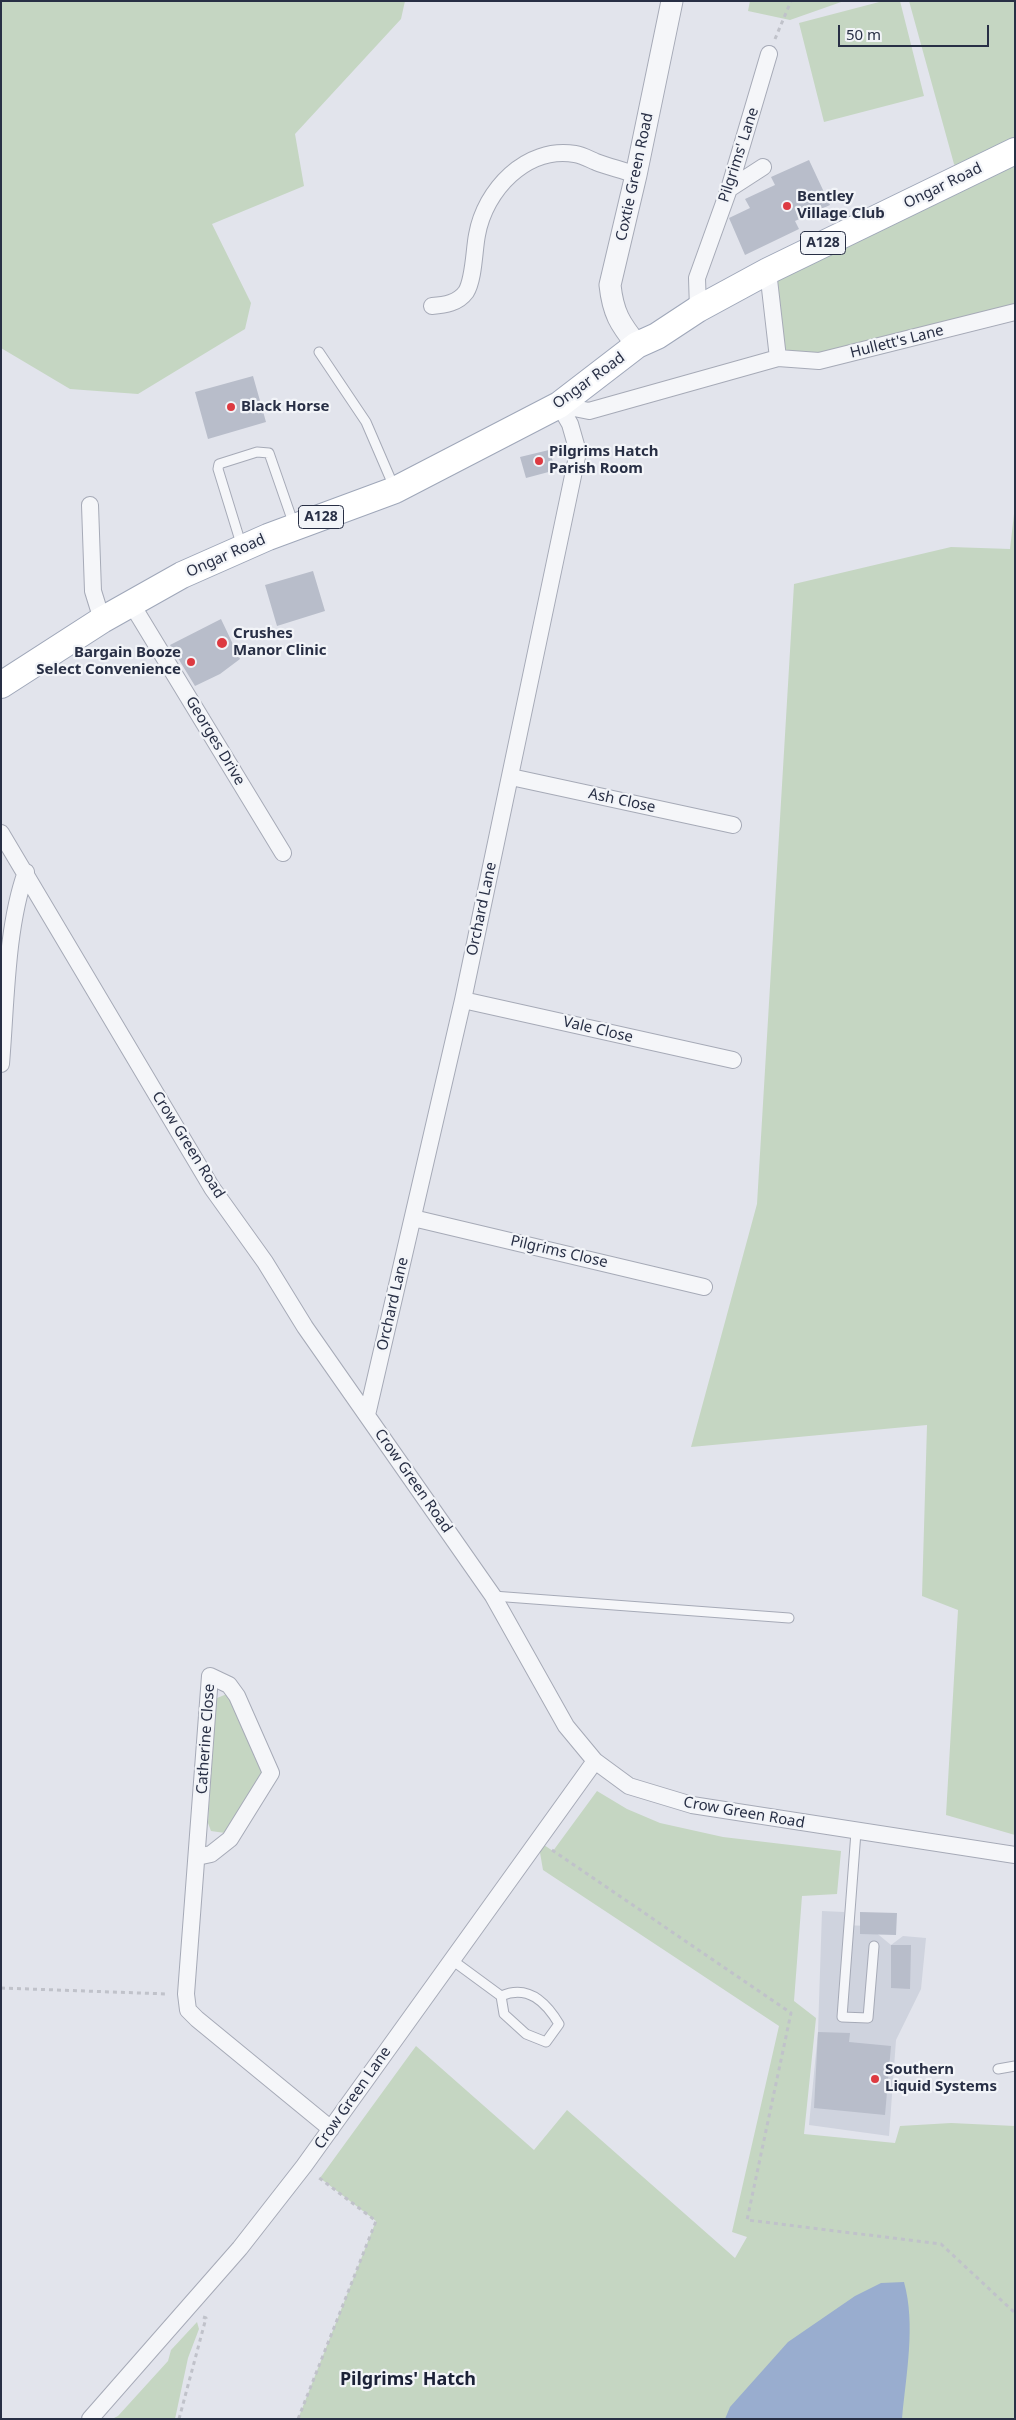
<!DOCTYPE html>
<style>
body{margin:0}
#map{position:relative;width:1016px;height:2420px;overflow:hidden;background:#e2e4ec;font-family:"Noto Sans",sans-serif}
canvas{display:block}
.frame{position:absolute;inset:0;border:2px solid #282f45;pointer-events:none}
.scale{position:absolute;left:838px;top:25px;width:151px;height:22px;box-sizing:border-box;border:2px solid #282f45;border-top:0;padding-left:6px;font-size:15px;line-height:18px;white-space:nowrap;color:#282f45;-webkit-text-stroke:4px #f2f4f8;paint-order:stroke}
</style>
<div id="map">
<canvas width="1016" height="2420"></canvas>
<div class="frame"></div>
<div class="scale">50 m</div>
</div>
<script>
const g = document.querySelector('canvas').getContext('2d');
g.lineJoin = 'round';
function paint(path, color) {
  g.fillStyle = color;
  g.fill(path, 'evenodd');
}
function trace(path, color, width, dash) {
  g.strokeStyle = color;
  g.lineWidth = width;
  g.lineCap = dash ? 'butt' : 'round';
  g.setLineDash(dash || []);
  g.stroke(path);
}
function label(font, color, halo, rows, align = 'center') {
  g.font = font + ' "Noto Sans",sans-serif';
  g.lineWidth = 4.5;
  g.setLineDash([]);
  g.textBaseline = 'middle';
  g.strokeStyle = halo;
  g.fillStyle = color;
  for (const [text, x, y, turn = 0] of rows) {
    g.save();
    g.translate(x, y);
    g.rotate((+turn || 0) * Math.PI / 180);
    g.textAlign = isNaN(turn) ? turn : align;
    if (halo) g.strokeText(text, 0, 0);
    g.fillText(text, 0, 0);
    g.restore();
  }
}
const built = new Path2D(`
 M822 1911 844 1912V1925L868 1926 891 1945 903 1936 926 1938 921 1989 896 2040 889 2136 809 2125 818 2032Z`);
const green = new Path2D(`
 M1 1H405L401 19 295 134 304 186 212 224 251 303 245 329 138 394 70 389 1 348Z
 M750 1H844L790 20 748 11Z
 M883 1H900L924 96 824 122 799 23Z
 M909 1H1015V312L881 346 778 358 768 271 962 176 954 164Z
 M1015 505V1835L946 1815 958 1610 922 1596 927 1425 691 1447 757 1204 794 584 951 547 1010 549Z
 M227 1694 265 1772 225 1833 211 1831 208 1823 215 1703 217 1698Z
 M597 1791 627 1809 660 1823 723 1837 841 1851 837 1894 802 1896 794 2001 816 2018 804 2134 895 2143 900 2126 951 2123 1015 2126V2419H298L376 2221 320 2178 416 2046 534 2150 567 2110 735 2258 747 2237 732 2232 779 2026 543 1870 538 1841 553 1851Z
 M197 2322 199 2329 188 2358 175 2419H112L118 2416 168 2361 171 2350Z`);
const water = new Path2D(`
 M904 2282C916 2325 906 2374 902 2419H725L730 2407 788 2342 855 2296 881 2283Z`);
const building = new Path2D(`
 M809 160 830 205 795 221 799 229 745 255 729 218 750 208 745 199 775 185 771 177Z
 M253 376 266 422 208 439 195 392Z
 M549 450 556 470 526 478 520 457Z
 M313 571 325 611 277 626 265 585Z
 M221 619 240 659 220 674 195 686 170 645Z
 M860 1912 897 1913 896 1935 860 1934Z
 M891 1945H911L910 1989 891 1988Z
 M818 2032 850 2033 849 2042 891 2046 885 2115 814 2108Z`);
const path = new Path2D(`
 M775 39 791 1
 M552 1850 791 2013 747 2220 941 2244 1015 2313
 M1 1988 168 1994
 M179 2419 206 2318 203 2317
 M298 2419 376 2221 318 2177`);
const service = new Path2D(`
 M319 352 366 422 394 487
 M242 547 218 469 219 464 257 452 269 453 294 525
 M493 1596 789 1618
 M856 1832 842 2017 868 2018 874 1946
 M452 1960 501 1996 504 2014 526 2034 546 2042 559 2024C546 2002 528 1984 501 1996
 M998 2069 1015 2066`);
const minor = new Path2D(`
 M729 189 763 167
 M768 271 778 358
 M432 306C445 305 458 303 466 292 474 279 474 250 477 235 485 190 526 146 575 154 582 155 589 159 596 162 609 167 623 170 636 175
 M698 309 697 278 729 189 769 54
 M559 405 589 411 778 358 819 361 1015 312
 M90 505 93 591 102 620
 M131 603 283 853
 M511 777 733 825
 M1 833 212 1188 265 1262 305 1327 493 1596 566 1726 595 1761 629 1786 692 1805 1015 1855
 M463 1000 733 1060
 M1 1064C6 1005 6 927 26 872
 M413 1218 704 1287
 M367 1415 463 1000 578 452 570 424 559 405
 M197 1857 211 1854 230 1839 271 1773 237 1696 229 1685 210 1676 186 1994 188 2010 197 2019 331 2129
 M90 2419 240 2248 304 2166 595 1761`);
const tertiary = new Path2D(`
 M637 345C620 324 613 313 610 285L636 175 672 1`);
const primary = new Path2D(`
 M1 685 102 620 182 575 268 537 395 490 559 405 637 345 657 336 698 309 768 271 1015 151`);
const markers = [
 [787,206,5,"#dd3a41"],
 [231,407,5,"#dd3a41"],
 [539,461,5,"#dd3a41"],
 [222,643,6,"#dd3a41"],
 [191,662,5,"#dd3a41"],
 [875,2079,5,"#dd3a41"]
];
const shields = [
 [823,243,45],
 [321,517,45]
];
const shieldNames = [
 ["A128",823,243],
 ["A128",321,517]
];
const streetNames = [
 ["Pilgrims' Lane",739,155,-72],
 ["Coxtie Green Road",635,177,-78],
 ["Ongar Road",943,186,-26],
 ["Hullett's Lane",897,342,-14],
 ["Ongar Road",589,381,-36],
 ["Ongar Road",226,556,-24],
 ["Georges Drive",215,741,59],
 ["Ash Close",622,801,12],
 ["Orchard Lane",482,909,-78],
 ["Vale Close",598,1030,13],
 ["Crow Green Road",188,1145,58],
 ["Pilgrims Close",559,1252,13],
 ["Orchard Lane",393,1304,-77],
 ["Crow Green Road",413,1481,55],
 ["Catherine Close",206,1739,-86],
 ["Crow Green Road",744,1813,10],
 ["Crow Green Lane",353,2098,-55]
];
const poiNames = [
 ["Bentley",797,197],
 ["Village Club",797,214],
 ["Black Horse",241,407],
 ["Pilgrims Hatch",549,452],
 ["Parish Room",549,469],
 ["Crushes",233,634],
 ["Manor Clinic",233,651],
 ["Bargain Booze",181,653,"right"],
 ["Select Convenience",181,670,"right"],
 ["Southern",885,2070],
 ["Liquid Systems",885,2087]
];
const quarterNames = [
 ["Pilgrims' Hatch",408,2380]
];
paint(built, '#cfd3de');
paint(green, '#c5d6c2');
paint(water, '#99adcf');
paint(building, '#b8bdca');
trace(service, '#a6aab7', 11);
trace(minor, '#a6aab7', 18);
trace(tertiary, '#a6aab7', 23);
trace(primary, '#9fa7b9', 28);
trace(path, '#c0c2ca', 3, [4, 4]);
trace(service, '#f5f6f9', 9);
trace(minor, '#f5f6f9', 16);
trace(tertiary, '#f5f6f9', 21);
trace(primary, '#fff', 26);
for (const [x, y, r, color] of markers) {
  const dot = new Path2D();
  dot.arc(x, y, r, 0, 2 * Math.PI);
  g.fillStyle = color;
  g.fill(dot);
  trace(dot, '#f2f4f8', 2);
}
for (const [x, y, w] of shields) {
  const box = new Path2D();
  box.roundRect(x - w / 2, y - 11.5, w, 23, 4);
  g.fillStyle = '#f2f4f8';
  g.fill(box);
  trace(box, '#282f45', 1);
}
label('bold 14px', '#282f45', null, shieldNames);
label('15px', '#282f45', '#f2f4f8', streetNames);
label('bold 15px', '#282f45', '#f2f4f8', poiNames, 'left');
label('bold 18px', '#1a2036', '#f2f4f8', quarterNames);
</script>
